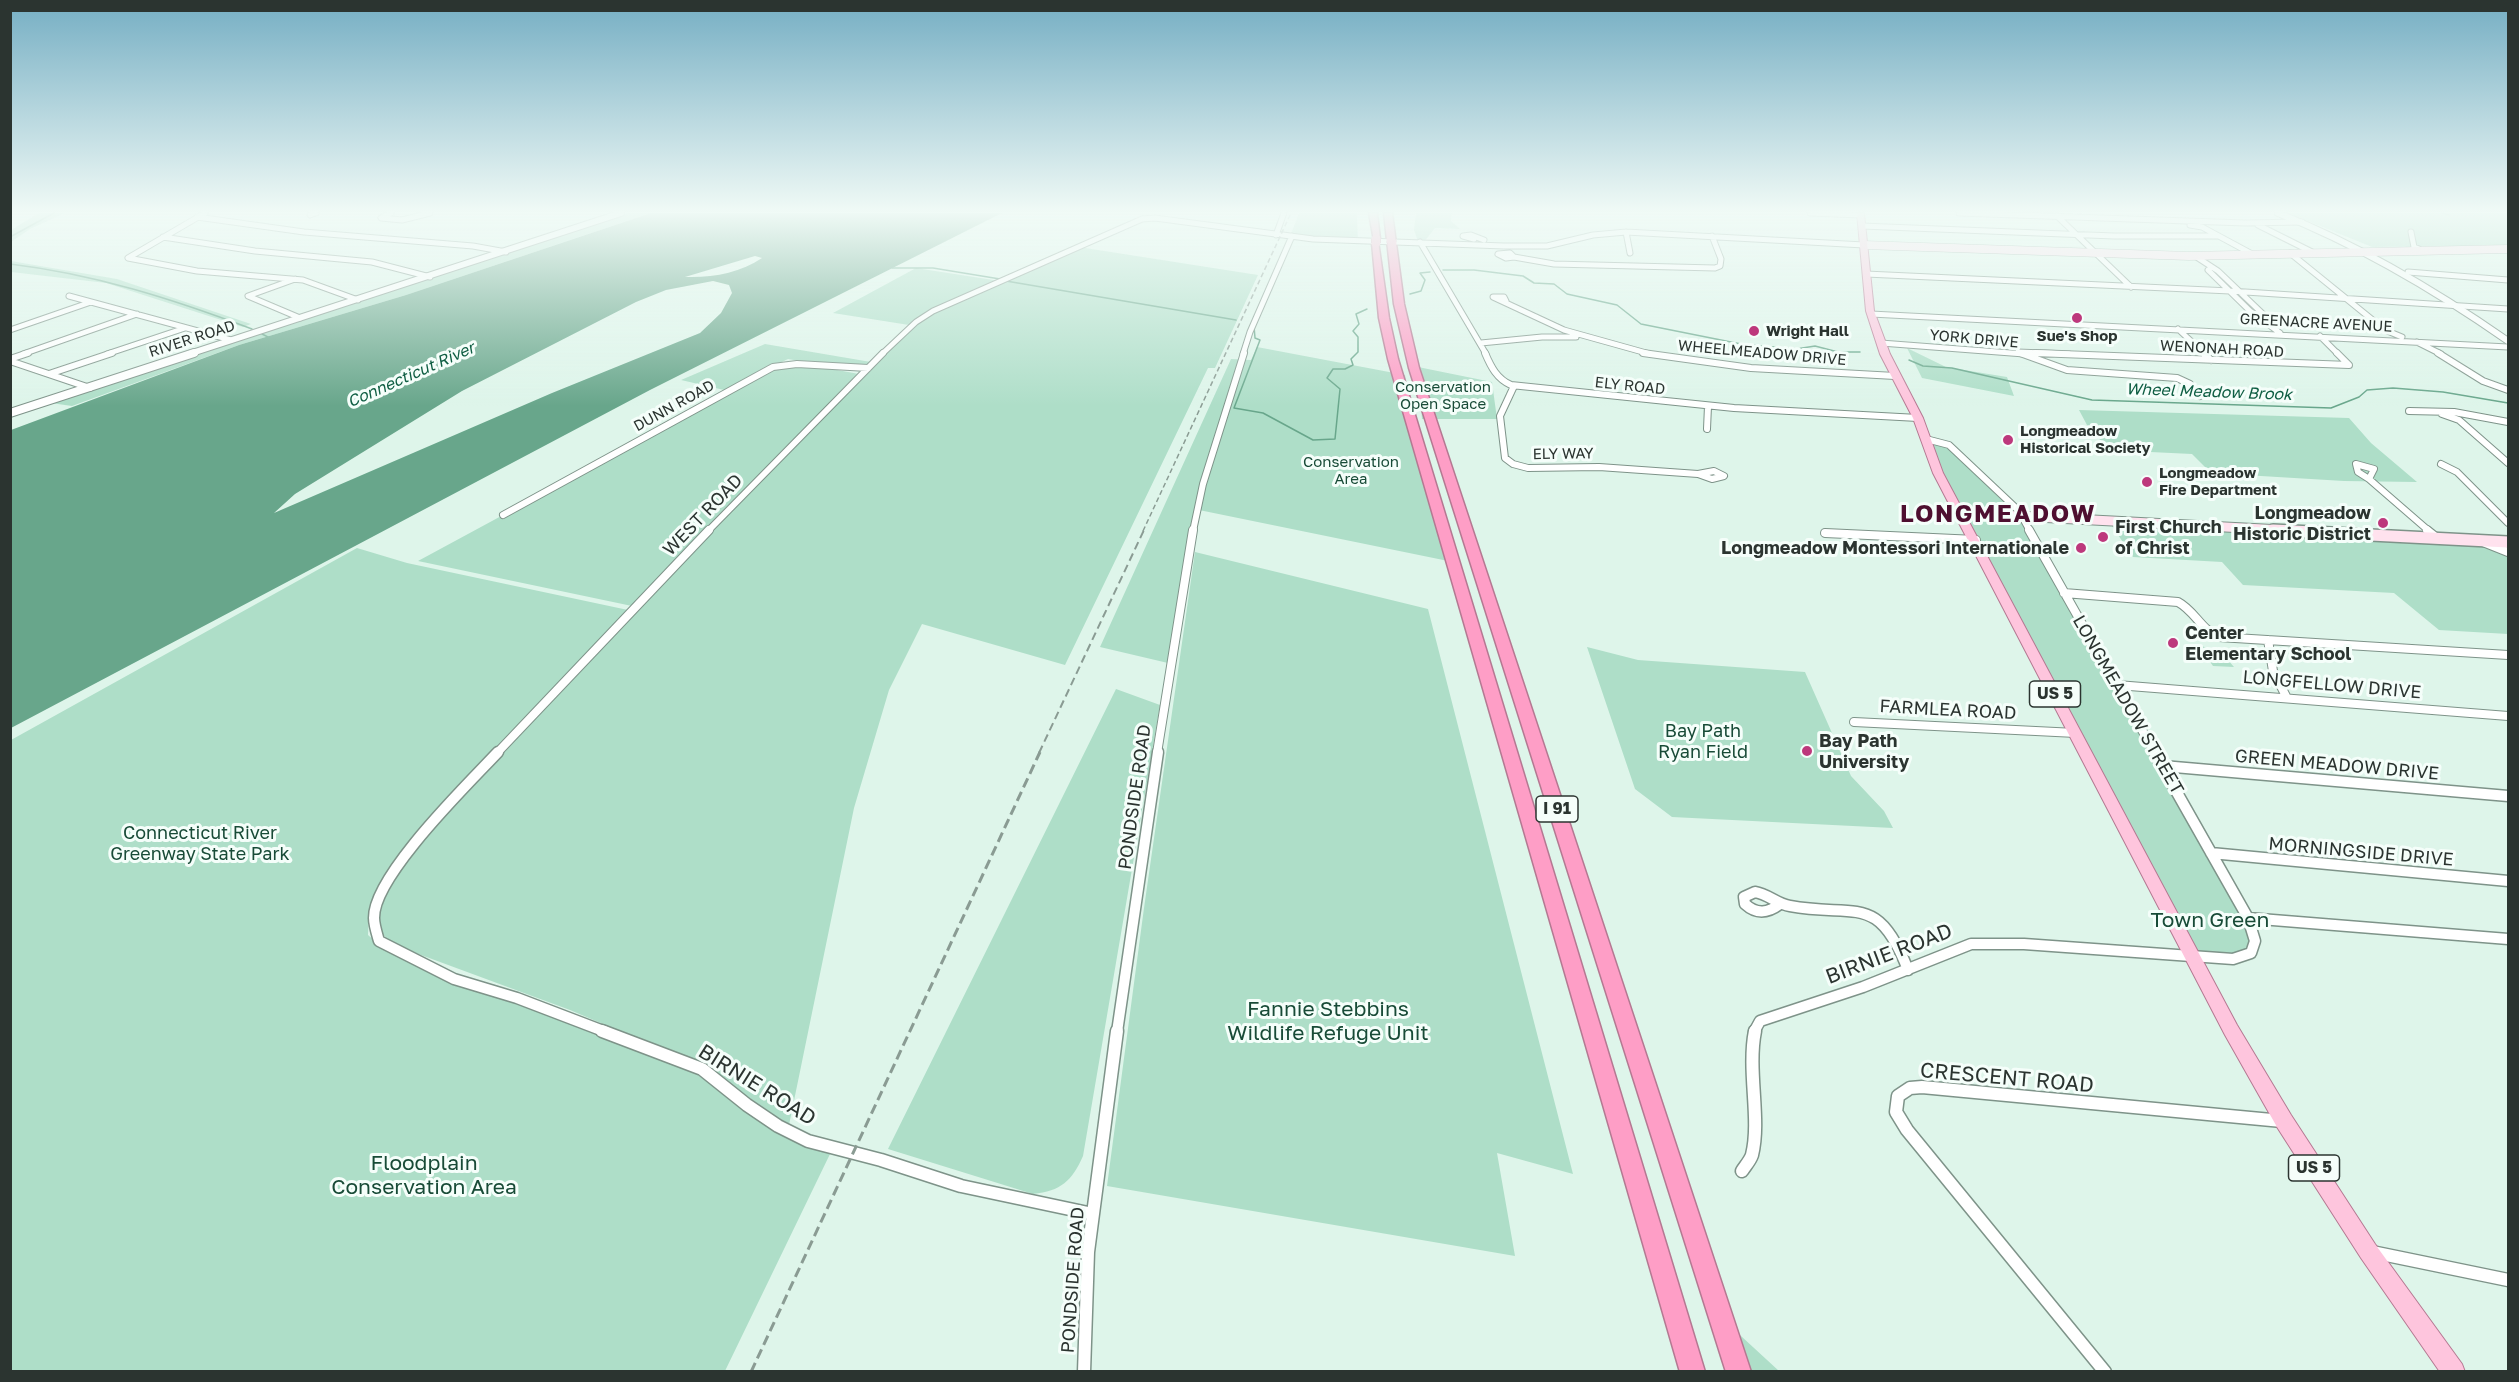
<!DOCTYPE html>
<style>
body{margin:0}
#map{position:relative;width:2519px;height:1382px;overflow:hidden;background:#def5ea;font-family:"Golos Text",sans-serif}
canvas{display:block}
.frame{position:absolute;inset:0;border:12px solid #2b3430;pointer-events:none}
</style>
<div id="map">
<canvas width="2519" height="1382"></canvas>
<div class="frame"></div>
</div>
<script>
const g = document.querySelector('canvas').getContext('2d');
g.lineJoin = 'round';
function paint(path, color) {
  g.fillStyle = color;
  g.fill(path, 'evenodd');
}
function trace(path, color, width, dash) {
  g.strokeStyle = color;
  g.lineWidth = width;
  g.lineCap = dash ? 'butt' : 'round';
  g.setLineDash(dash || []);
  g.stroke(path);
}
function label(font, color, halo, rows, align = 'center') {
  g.font = font + ' "Golos Text",sans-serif';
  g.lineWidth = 6;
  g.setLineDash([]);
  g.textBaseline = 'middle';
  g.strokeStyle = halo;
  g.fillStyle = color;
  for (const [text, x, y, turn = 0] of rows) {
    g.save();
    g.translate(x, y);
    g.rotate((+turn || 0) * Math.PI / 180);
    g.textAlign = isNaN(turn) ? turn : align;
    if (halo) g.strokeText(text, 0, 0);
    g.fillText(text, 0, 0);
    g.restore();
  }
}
const green = new Path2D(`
 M39 213H65L30 229 11 242V230Z
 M626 213H651L406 295 239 345 72 406 51 403Z
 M1299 213H1357L1358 242 1291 234Z
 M1416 213H1452L1451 221 1460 229 1435 228 1420 247 1414 230Z
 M2288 213H2508V246L2372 247Z
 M1079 247 1258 275 1215 368H1208L1065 665 922 624 889 690 854 808 789 1125 702 1066 570 1010 394 945 378 930C380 896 398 873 416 845L628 616 918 319Z
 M11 261 117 279 251 324 243 327 106 283 11 272Z
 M916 268 1000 281 915 319 909 325 833 313Z
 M765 344 871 362 862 372 788 359 724 390 681 380Z
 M1257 347 1405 375 1416 430 1458 563 1199 510 1192 532 1168 663 1100 647 1231 359 1251 360Z
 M1907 348 1946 367 2007 377 2014 396 1922 378Z
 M788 361 859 374 632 606 418 561Z
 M1418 367 1492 382 1497 419H1422Z
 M2079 410 2349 418 2371 443 2417 482 2344 481 2211 473 2192 454 2109 450 2087 425Z
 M1926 439 1942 442 2013 504 2163 766 2255 941 2244 956H2190Z
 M2112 526 2473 543 2508 556V634L2439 630 2394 593 2243 585 2222 562 2133 557Z
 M357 548 407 563 628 610 506 739 374 899 369 911 368 935 386 951 563 1017 695 1073 785 1136 830 1154 725 1371 11 1372V740Z
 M1195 552 1428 609 1573 1174 1497 1153 1515 1256 1107 1186 1144 908Z
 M2198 645 2221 652 2234 667 2213 666Z
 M1587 647 1638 660 1805 672 1851 776 1884 811 1893 828 1672 817 1635 789Z
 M1116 689 1160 705 1083 1156C1072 1181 1061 1191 1033 1194L888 1149Z
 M1716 1313 1779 1371H1735Z`);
const water = new Path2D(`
 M651 213H1002L650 390 11 728V430L239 345 406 295ZM755 256 762 258C740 273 712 278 685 277ZM713 281 729 285 732 293 721 313 700 333 552 393 274 513 295 494 462 391 636 302 666 290Z`);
const stream = new Path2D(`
 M2442 213 2449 215
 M10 237 54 213
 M10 264C94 274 173 299 252 329
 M892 268H933L1000 279
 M1443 270H1474L1523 276 1534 283 1554 284 1567 294 1617 305 1641 324 1741 344 1796 349 1815 346 1838 352H1860
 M1006 281 1236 320
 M1410 294 1421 291 1425 280 1420 273 1430 272
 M1254 326 1255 338 1260 340 1234 408 1263 413 1313 440 1335 439 1340 389 1327 378 1333 369H1345L1353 365 1351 359 1358 352V337L1353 331 1359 324 1356 314 1367 309
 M262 334 270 338
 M1909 360 1923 366 1952 368 2092 400 2331 408 2359 397 2367 390 2393 388 2443 392 2508 403`);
const minorFar4 = new Path2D(`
 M205 213 128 258 197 271 303 280 358 300
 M391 213 381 218 402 220 430 213
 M1810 213 1861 215
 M1959 213 2245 223 2302 222
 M310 215 316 213
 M2057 216 2131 287
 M197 217 304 232 473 246 506 252
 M2190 225 2202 227 2254 255
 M2258 225 2314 253
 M1862 226 2114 236H2218
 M1626 232 1630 253
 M2411 232 2414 247 2419 249
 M1276 235 1284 213
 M163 237 255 251 372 262 430 277
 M1474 239 1463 236 1471 235 1484 240
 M1420 242 1486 354
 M1510 253 1514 257 1506 258 1498 254Z
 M2290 253 2385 330 2402 337
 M2195 256 2218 271 2264 315V320
 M1514 257 1554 264 1715 268 1720 266 1721 259 1712 236
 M2210 268 2208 270 2250 311 2280 333
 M2408 272 2508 280
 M1866 274 2230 291 2508 309
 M295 279 248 296 300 318
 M69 296 231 340
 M1506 301 1504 297H1493L1564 330 1650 354
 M1871 314 2508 347
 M2178 329 2205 354
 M10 330 91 302
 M2320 336 2338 354
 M2417 342 2441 354
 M1481 343 1542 337H1576
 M1881 343 2024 354
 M2018 352 2069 354
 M23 354 137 314
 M107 354 185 328
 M882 354 916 322 933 311 1142 219 1155 218 1313 239 1504 246H1547L1593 235 1626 232 1864 245
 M1243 354 1250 332 1292 236`);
const minorFar3 = new Path2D(`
 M1485 353C1491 367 1497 379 1511 385L1734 408 1918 418
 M1643 353 1751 368 1895 376
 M2020 353 2067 370 2177 378 2190 384 2200 396
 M2035 353 2349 365 2337 353
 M2203 353 2211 360
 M2438 353 2483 381 2508 390
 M10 359 28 353
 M10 361 90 388
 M49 374 112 353
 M1514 386 1500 416 1505 458 1513 464 1528 468 1599 467 1698 474
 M2409 411 2454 412 2508 422
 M2442 414 2459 420 2508 463
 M1707 429 1708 406
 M1926 439 1949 445 2019 511 2030 531
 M2356 464 2374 469 2369 479 2358 472Z
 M2441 464 2457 472 2508 523
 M1714 471 1724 476 1712 479 1698 474Z
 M2369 479 2429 531
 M503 515 773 367 797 364 868 368
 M708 531 883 353
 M1193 531 1203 484 1244 353`);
const minorFar2 = new Path2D(`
 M2029 530 2155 753
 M2427 530 2437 538
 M1825 533 1976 540
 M2483 542 2508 552
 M2064 593 2178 602C2195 611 2201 630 2219 637L2508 655
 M2268 640 2273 671 2287 698
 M2117 685 2508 716
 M1854 722 2076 733
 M497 753 709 530
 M1157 753 1193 530`);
const minorFar1 = new Path2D(`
 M498 752C469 783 373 876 374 918 374 925 377 934 379 941L454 979 517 998 606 1032
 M2163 766 2508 796
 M2211 853 2508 881
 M1780 904C1768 913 1757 915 1745 904L1744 897 1755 892C1768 894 1777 904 1790 906 1856 918 1878 892 1908 970
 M2248 918 2508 939
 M1117 1032 1158 752
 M1754 1032 1760 1021 1863 987 1971 944H2024L2233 959 2251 953 2255 941 2248 918 2154 752`);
const minor = new Path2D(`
 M602 1031 702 1069 747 1105 778 1126 808 1141 881 1160 961 1186 1093 1214
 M1742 1171C1745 1166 1750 1161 1752 1155 1761 1119 1747 1071 1755 1031
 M2372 1252 2508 1280
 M1084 1372 1088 1252 1117 1031
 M2105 1372 1907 1130 1896 1112 1898 1096 1910 1088 1922 1087 2282 1121`);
const tertiaryFar1 = new Path2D(`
 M2278 213C2361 246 2435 290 2508 341
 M189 354 621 213`);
const tertiary = new Path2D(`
 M10 413 194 353`);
const secondaryFar2 = new Path2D(`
 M1864 245 2189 256 2508 249`);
const secondaryFar1 = new Path2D(`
 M1961 513 2301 531`);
const secondary = new Path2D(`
 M2273 530 2508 542`);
const primary = new Path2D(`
 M1857 213H1864L1874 311 1890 354 1923 418 1943 473 2237 1025 2291 1115 2375 1244 2462 1364 2465 1372H2440L2361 1258 2277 1127 2225 1035 1933 473 1913 418 1880 354 1866 311Z`);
const motorway = new Path2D(`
 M1369 213H1377L1380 239 1378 241 1389 318 1398 359 1705 1372H1680L1388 359 1379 318 1372 243 1374 241Z
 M1384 213H1392L1404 304 1419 368 1751 1372H1726L1409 368 1394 304Z`);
const railFar2 = new Path2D(`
 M1143 531 1291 213`);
const railFar1 = new Path2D(`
 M1039 753 1144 530`);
const rail = new Path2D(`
 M751 1372 1040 752`);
const motorwayBridge = new Path2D(`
 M1376 239V243
 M1391 240 1392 243`);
const markers = [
 [2077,318,6,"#bd387c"],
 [1754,331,6,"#bd387c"],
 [2008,440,6,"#bd387c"],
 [2147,482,6,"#bd387c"],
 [2383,523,6,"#bd387c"],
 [2103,537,6,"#bd387c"],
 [2081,548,6,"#bd387c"],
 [2173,643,6,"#bd387c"],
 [1807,751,6,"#bd387c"]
];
const farStreetnames = [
 ["GREENACRE AVENUE",2316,323,3],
 ["RIVER ROAD",192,339,-18],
 ["YORK DRIVE",1974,339,5],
 ["WENONAH ROAD",2222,349,3],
 ["WHEELMEADOW DRIVE",1762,353,5],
 ["ELY ROAD",1630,386,6],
 ["DUNN ROAD",674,406,-29],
 ["ELY WAY",1563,454,-1]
];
const farPoinames = [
 ["Wright Hall",1766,331],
 ["Sue's Shop",2077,336,"center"],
 ["Longmeadow",2020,431],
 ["Historical Society",2020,448],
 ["Longmeadow",2159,473],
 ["Fire Department",2159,490]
];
const farParknames = [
 ["Conservation",1443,387],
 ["Open Space",1443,404],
 ["Conservation",1351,462],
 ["Area",1351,479]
];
const farWaternames = [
 ["Connecticut River",411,375,-24],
 ["Wheel Meadow Brook",2209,392,2]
];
const shields = [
 [2055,694,51],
 [1557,809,42],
 [2314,1168,51]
];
const shieldNames = [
 ["US 5",2055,694],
 ["I 91",1557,809],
 ["US 5",2314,1168]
];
const poiNames = [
 ["Longmeadow",2371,513,"right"],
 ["Historic District",2371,534,"right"],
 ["First Church",2115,527],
 ["of Christ",2115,548],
 ["Longmeadow Montessori Internationale",2069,548,"right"],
 ["Center",2185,633],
 ["Elementary School",2185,654],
 ["Bay Path",1819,741],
 ["University",1819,762]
];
const streetNames = [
 ["WEST ROAD",703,515,-46],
 ["LONGFELLOW DRIVE",2332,685,5],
 ["LONGMEADOW STREET",2128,705,60],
 ["FARMLEA ROAD",1948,710,3],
 ["GREEN MEADOW DRIVE",2337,765,5],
 ["PONDSIDE ROAD",1135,797,-82],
 ["MORNINGSIDE DRIVE",2361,852,5],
 ["PONDSIDE ROAD",1073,1280,-86]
];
const parkNames = [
 ["Bay Path",1703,731],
 ["Ryan Field",1703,752],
 ["Connecticut River",200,833],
 ["Greenway State Park",200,854]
];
const nearParknames = [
 ["Town Green",2210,920],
 ["Fannie Stebbins",1328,1009],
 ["Wildlife Refuge Unit",1328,1033],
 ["Floodplain",424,1163],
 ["Conservation Area",424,1187]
];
const nearStreetnames = [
 ["BIRNIE ROAD",1889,954,-21],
 ["CRESCENT ROAD",2007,1078,5],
 ["BIRNIE ROAD",757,1085,32]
];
const districtNames = [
 ["LONGMEADOW",1998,514]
];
paint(green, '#aedec8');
paint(water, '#68a68b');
trace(stream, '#68a68b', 1.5);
trace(minorFar4, '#7e9389', 7);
trace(minorFar3, '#7e9389', 8);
trace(minorFar2, '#7e9389', 10);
trace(minorFar1, '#7e9389', 13);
trace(minor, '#7e9389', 15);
trace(tertiaryFar1, '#7e9389', 8);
trace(tertiary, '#7e9389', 10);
trace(secondaryFar2, '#7e9389', 9);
trace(secondaryFar1, '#7e9389', 11);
trace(secondary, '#7e9389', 14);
trace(primary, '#b47992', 2);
trace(motorway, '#b47992', 3);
trace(minorFar4, '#fff', 5);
trace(minorFar3, '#fff', 6);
trace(minorFar2, '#fff', 8);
trace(minorFar1, '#fff', 10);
trace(minor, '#fff', 12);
trace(tertiaryFar1, '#fff', 6);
trace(tertiary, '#fff', 8);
trace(secondaryFar2, '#ffe2ee', 8);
trace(secondaryFar1, '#ffe2ee', 9);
trace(secondary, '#ffe2ee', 11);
paint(primary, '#fec5dd');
paint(motorway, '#fe9ec6');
trace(railFar2, '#8a9b93', 1.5, [5, 3]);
trace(railFar1, '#8a9b93', 2, [8, 4.5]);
trace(rail, '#8a9b93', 3, [10, 5]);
trace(motorwayBridge, '#b47992', 10, []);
trace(motorwayBridge, '#fe9ec6', 9);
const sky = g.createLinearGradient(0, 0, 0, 406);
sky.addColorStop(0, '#75aec3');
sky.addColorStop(0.52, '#f0faf6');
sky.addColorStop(1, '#f0faf600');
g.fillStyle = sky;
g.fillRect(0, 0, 2519, 406);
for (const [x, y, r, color] of markers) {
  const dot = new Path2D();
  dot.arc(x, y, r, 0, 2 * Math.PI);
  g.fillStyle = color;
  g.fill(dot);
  trace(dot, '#f5fefa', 2);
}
label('15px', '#2b3430', '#f5fefa', farStreetnames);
label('bold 15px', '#2b3430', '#f5fefa', farPoinames, 'left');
label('15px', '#184b37', '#f5fefa', farParknames);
label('italic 16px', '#0f5e43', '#f5fefa', farWaternames);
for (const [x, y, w] of shields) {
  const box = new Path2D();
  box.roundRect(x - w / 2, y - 13, w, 26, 4.5);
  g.fillStyle = '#f5fefa';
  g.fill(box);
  trace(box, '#2b3430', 1.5);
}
label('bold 16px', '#2b3430', null, shieldNames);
label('bold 18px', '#2b3430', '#f5fefa', poiNames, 'left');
label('18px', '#2b3430', '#f5fefa', streetNames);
label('18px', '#184b37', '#f5fefa', parkNames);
label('21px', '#184b37', '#f5fefa', nearParknames);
label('21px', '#2b3430', '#f5fefa', nearStreetnames);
g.letterSpacing = '1.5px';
label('bold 24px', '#4e0f30', '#f5fefa', districtNames);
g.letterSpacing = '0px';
</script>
